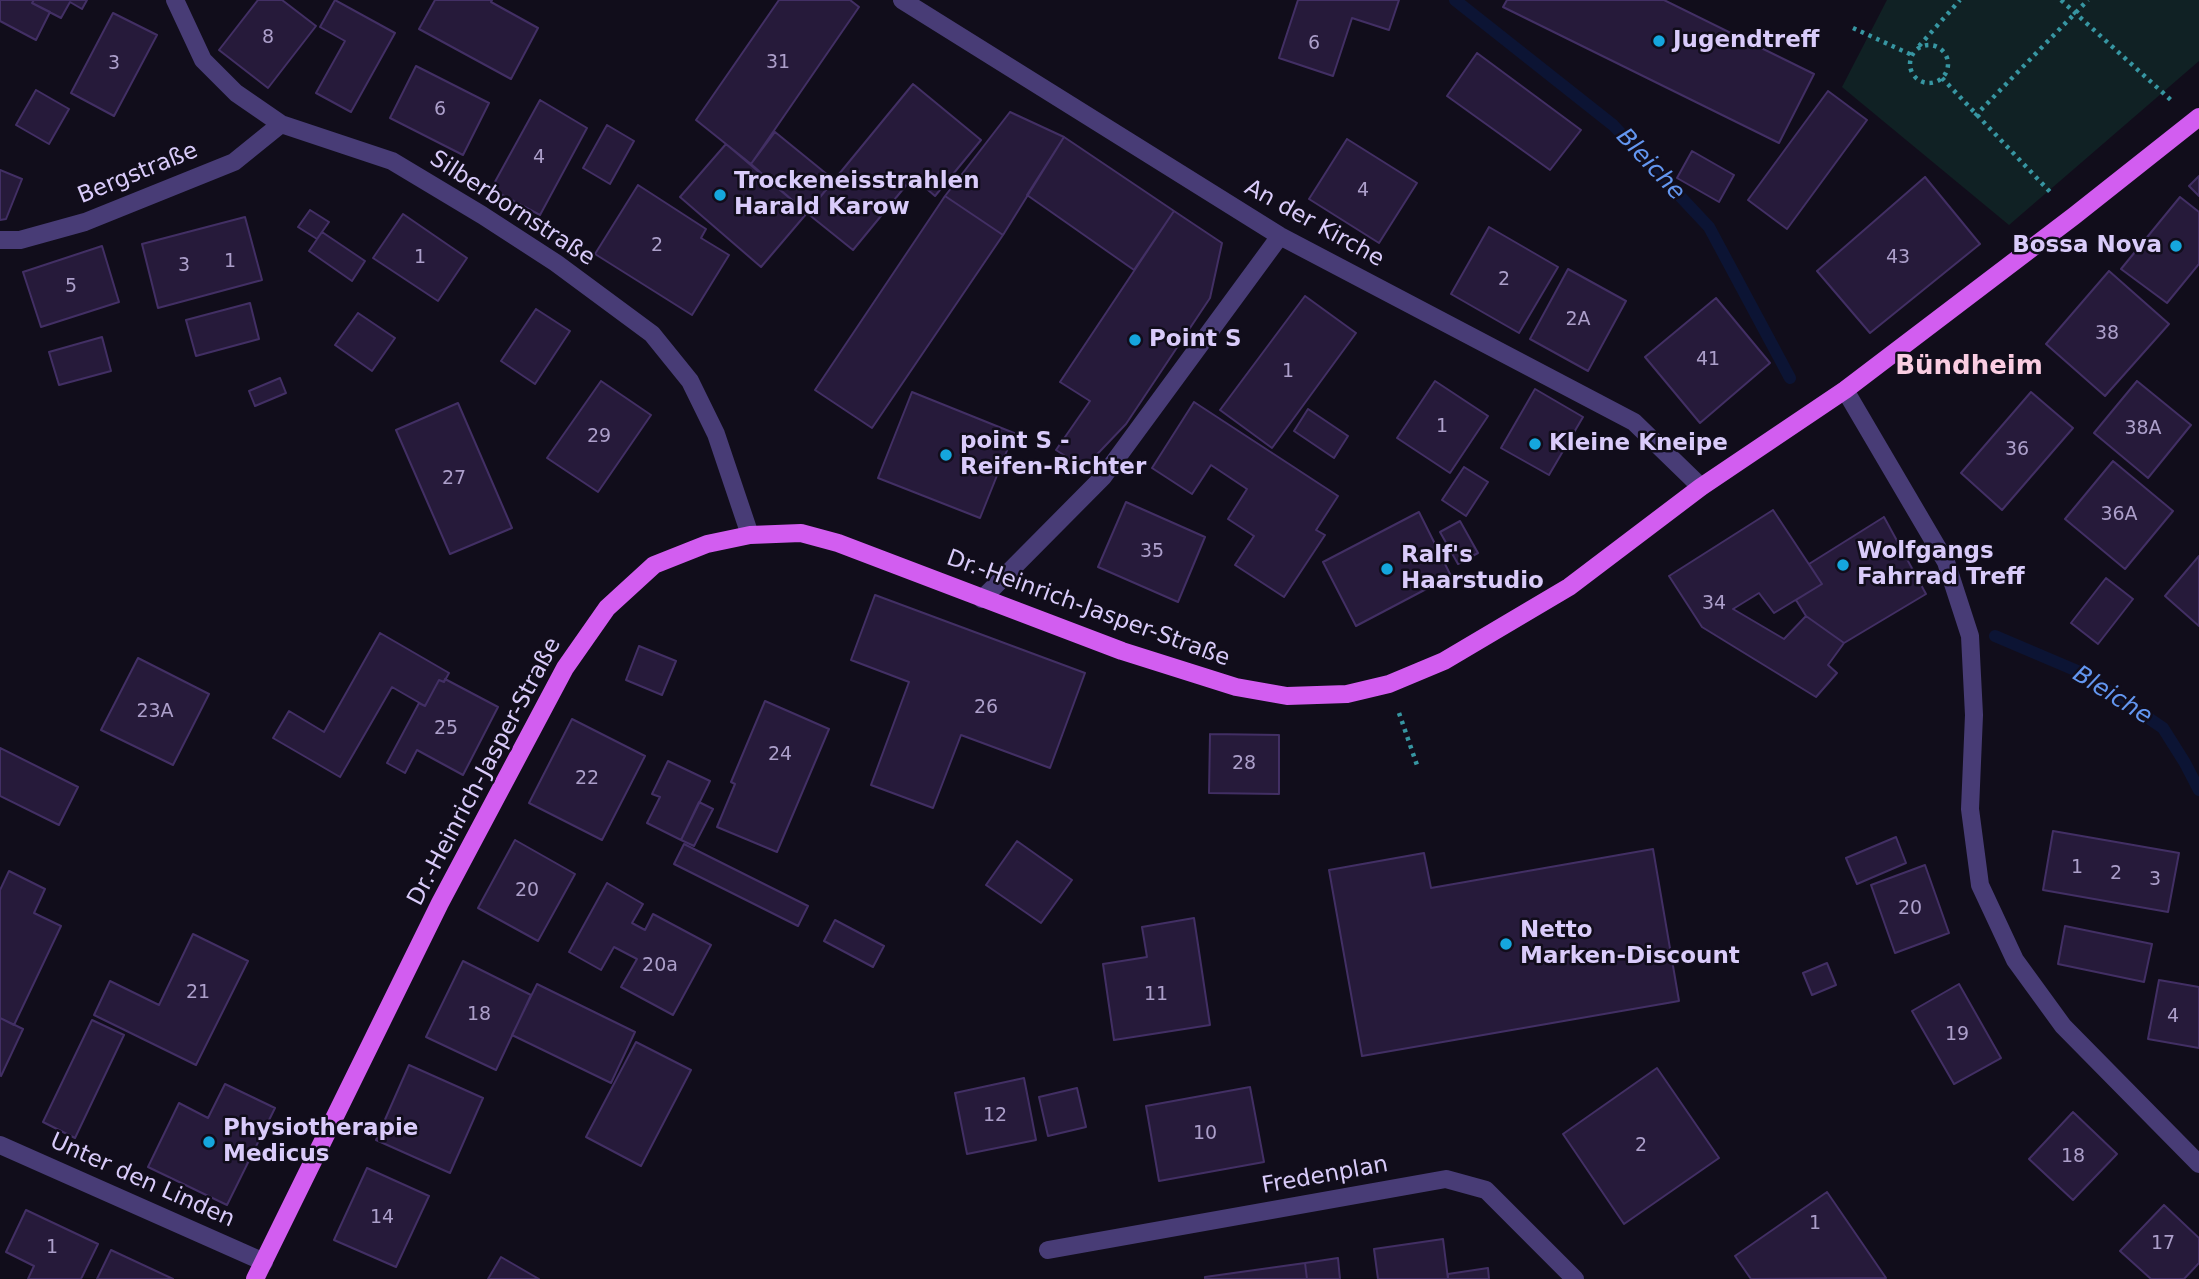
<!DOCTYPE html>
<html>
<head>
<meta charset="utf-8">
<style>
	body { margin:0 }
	canvas { display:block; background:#110d1b }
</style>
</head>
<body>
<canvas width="2199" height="1279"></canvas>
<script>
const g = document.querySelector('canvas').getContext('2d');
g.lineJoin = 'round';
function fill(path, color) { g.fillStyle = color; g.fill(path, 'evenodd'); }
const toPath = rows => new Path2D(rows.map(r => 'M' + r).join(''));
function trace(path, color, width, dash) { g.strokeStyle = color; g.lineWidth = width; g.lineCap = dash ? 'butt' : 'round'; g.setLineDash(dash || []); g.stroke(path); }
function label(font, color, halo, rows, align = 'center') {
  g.font = font + ' "DejaVu Sans",sans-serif'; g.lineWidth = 5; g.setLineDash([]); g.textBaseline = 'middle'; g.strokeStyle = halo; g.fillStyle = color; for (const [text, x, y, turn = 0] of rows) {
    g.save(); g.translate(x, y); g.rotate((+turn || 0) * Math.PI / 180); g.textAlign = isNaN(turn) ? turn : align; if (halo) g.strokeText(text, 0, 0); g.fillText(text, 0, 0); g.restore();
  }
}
const green = toPath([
	[1887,0,2199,0,2199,61,2009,225,1842,87]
]);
const stream = toPath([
	[1455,0,1613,125,1709,227,1790,378],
	[1995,636,2082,673,2163,728,2185,763,2199,790]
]);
const building = toPath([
	[0,0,34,0,32,3,50,12,36,40,0,21,0,0],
	[34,0,87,0,82,9,70,2,61,18,32,3,34,0],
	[258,0,282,0,316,26,268,88,219,50,258,0],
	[335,0,395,33,351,112,316,93,345,41,320,27,335,0],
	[435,0,492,0,491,2,538,28,511,79,419,29,435,0],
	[779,0,850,0,859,7,751,164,696,120,779,0],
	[1298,0,1399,0,1389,30,1352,18,1333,76,1279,58,1298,0],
	[1507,0,1664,0,1814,74,1779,143,1503,7,1507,0],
	[113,13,157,35,114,116,71,93,113,13],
	[1477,53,1581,130,1550,170,1447,96,1477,53],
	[416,66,489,103,463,155,390,118,416,66],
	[913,84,981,140,935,196,913,177,853,250,807,213,913,84],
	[36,90,69,109,49,144,16,125,36,90],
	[1828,91,1867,120,1787,229,1748,200,1828,91],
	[540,100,587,128,540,215,491,189,540,100],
	[1010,112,1064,137,1003,235,945,196,1010,112],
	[607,125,634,141,610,184,583,168,607,125],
	[775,132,834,180,807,213,751,164,775,132],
	[1064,137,1174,211,1134,270,1027,195,1064,137],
	[1347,139,1417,183,1379,243,1309,199,1347,139],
	[726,144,807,213,761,267,680,197,726,144],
	[1692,151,1734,175,1719,202,1677,178,1692,151],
	[0,170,22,179,6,219,0,220,0,170],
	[2199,176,2199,196,2189,186,2199,176],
	[1925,177,1980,244,1870,333,1817,271,1925,177],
	[638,185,706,229,701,238,729,255,692,315,595,254,638,185],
	[945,196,1003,235,872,428,815,390,945,196],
	[2180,197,2199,212,2199,264,2167,303,2121,269,2180,197],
	[310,210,329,222,317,239,298,227,310,210],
	[1174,211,1222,243,1210,298,1126,424,1084,468,1056,450,1090,401,1060,382,1174,211],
	[403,214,467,258,438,301,373,258,403,214],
	[245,217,262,280,158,308,142,244,245,217],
	[1489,227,1558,267,1519,333,1451,294,1489,227],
	[322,232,365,261,352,281,309,251,322,232],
	[102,246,119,302,41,327,23,272,102,246],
	[1568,269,1626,301,1588,371,1530,339,1568,269],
	[2109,271,2169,324,2105,396,2046,344,2109,271],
	[1305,296,1356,333,1272,448,1220,410,1305,296],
	[1716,298,1770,363,1700,423,1645,357,1716,298],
	[250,303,259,339,196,356,186,320,250,303],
	[536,309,570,331,535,384,501,361,536,309],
	[358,313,395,338,372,371,335,345,358,313],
	[102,337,111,371,59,385,49,352,102,337],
	[280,378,286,393,255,406,249,391,280,378],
	[601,381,651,415,598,492,547,458,601,381],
	[1435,381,1488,416,1450,473,1397,438,1435,381],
	[2137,381,2191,425,2148,478,2094,433,2137,381],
	[1535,389,1583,417,1549,475,1501,448,1535,389],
	[912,392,1014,433,980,518,878,478,912,392],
	[2031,392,2073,428,2002,510,1961,473,2031,392],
	[1194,402,1338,496,1316,530,1325,535,1284,597,1235,565,1254,536,1228,519,1247,489,1211,465,1192,494,1152,468,1194,402],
	[458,403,512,528,450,554,396,430,458,403],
	[1308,409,1348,436,1334,458,1294,431,1308,409],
	[2113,461,2173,511,2125,569,2065,519,2113,461],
	[1464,467,1488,482,1466,516,1442,500,1464,467],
	[1126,502,1205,537,1178,602,1098,567,1126,502],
	[1773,510,1822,584,1774,613,1759,593,1733,609,1784,639,1806,616,1844,643,1828,665,1837,673,1816,697,1702,627,1669,576,1773,510],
	[1419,512,1451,576,1356,626,1323,562,1419,512],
	[1884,517,1926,594,1844,643,1806,616,1796,600,1822,584,1809,564,1884,517],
	[1460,521,1478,553,1458,564,1440,532,1460,521],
	[2199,556,2199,626,2165,596,2199,556],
	[2106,578,2133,599,2098,644,2071,623,2106,578],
	[875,595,1085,673,1050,768,961,735,933,808,871,785,909,682,851,660,875,595],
	[380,633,449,673,444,682,439,680,425,706,392,687,340,777,273,738,289,711,324,732,380,633],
	[639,646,676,661,662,695,626,680,639,646],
	[138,658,209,694,173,765,101,730,138,658],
	[445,679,498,707,463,775,417,750,405,773,387,763,419,703,425,706,439,680,444,682,445,679],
	[765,701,829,729,777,852,717,827,735,784,731,782,765,701],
	[572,719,645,756,602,840,529,803,572,719],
	[1210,734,1279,735,1279,794,1209,793,1210,734],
	[0,748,78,787,59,825,0,796,0,748],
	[668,761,710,781,681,840,647,823,660,797,652,794,668,761],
	[699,802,713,809,694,846,681,840,699,802],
	[2053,831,2179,853,2168,912,2043,890,2053,831],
	[1896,837,1906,863,1857,884,1846,858,1896,837],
	[515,840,575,874,538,941,478,908,515,840],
	[1017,841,1072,880,1041,923,986,885,1017,841],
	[684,844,808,906,798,926,674,864,684,844],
	[1653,849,1679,1001,1362,1056,1329,870,1424,853,1431,888,1653,849],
	[1925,865,1949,933,1895,953,1871,885,1925,865],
	[9,871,45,889,34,913,61,926,14,1025,0,1018,0,890,9,871],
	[607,883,643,904,632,923,645,930,653,914,711,945,673,1015,621,987,637,959,614,947,601,970,569,952,607,883],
	[1194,918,1210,1025,1114,1040,1103,964,1147,957,1142,927,1194,918],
	[835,920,884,946,873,967,824,941,835,920],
	[2065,926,2152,944,2144,982,2058,964,2065,926],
	[193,934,248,961,196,1065,94,1015,110,981,159,1005,193,934],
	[463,961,531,995,496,1070,426,1037,463,961],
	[1827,963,1836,985,1812,995,1803,973,1827,963],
	[2159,980,2199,987,2199,1048,2148,1039,2159,980],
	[537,984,635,1032,611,1083,512,1035,537,984],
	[1959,984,2001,1058,1954,1084,1912,1011,1959,984],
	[0,1018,23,1029,1,1076,0,1075,0,1018],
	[92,1020,124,1035,75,1138,43,1122,92,1020],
	[636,1042,691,1070,641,1166,586,1137,636,1042],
	[409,1065,483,1098,450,1173,376,1140,409,1065],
	[1657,1068,1719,1158,1624,1224,1563,1134,1657,1068],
	[1024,1078,1036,1140,967,1154,955,1093,1024,1078],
	[225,1084,275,1108,227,1205,148,1167,179,1103,208,1118,225,1084],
	[1250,1087,1264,1162,1159,1181,1146,1106,1250,1087],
	[1077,1088,1086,1127,1048,1136,1039,1097,1077,1088],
	[2073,1112,2117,1154,2073,1200,2029,1159,2073,1112],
	[367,1168,429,1196,396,1267,334,1240,367,1168],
	[1827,1192,1886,1278,1751,1279,1735,1256,1827,1192],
	[2164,1205,2199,1238,2199,1263,2184,1279,2151,1279,2120,1251,2164,1205],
	[26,1210,98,1244,81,1279,28,1279,34,1266,6,1252,26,1210],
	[1443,1239,1448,1279,1378,1279,1374,1249,1443,1239],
	[111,1250,173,1279,97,1279,111,1250],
	[501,1257,539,1279,488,1279,501,1257],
	[1338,1258,1340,1279,1307,1279,1305,1263,1338,1258],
	[1305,1263,1307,1279,1205,1279,1205,1277,1305,1263],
	[1488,1268,1489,1279,1448,1279,1448,1274,1488,1268]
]);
const path = toPath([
	[2061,0,2172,101],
	[1853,28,1912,55],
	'1910 64a19 19 0 1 1 38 0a19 19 0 1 1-38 0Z',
	[1919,46,1960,0],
	[1942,78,2052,194],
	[1975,116,2088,0],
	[1399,713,1418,768]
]);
const minor = toPath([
	[175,0,203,60,236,93,281,124,392,161,482,215,556,263,652,334,690,381,716,434,750,535],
	[902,0,1280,236,1634,422,1701,487],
	[0,240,20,240,85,222,234,162,281,124],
	[1845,390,1946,562,1970,636,1974,715,1970,809,1980,885,2015,960,2063,1026,2199,1164],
	[982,599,1103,477,1280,236],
	[0,1145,264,1262],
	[1048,1250,1446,1179,1486,1190,1575,1279]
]);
const major = toPath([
	[255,1279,440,903,565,668,607,608,654,565,707,544,750,535,801,533,838,543,1122,651,1236,687,1287,696,1347,694,1389,684,1444,661,1569,587,1701,487,1845,390,2074,216,2199,117]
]);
const markers = [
	[1659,41,7,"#15a6dd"],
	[720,195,7,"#15a6dd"],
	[2176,246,7,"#15a6dd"],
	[1135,340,7,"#15a6dd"],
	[1535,444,7,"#15a6dd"],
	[946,455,7,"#15a6dd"],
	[1843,565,7,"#15a6dd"],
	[1387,569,7,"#15a6dd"],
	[1506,944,7,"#15a6dd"],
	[209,1142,7,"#15a6dd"]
];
const numberNames = [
	["8",268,38],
	["6",1314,44],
	["31",778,63],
	["3",114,64],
	["6",440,110],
	["4",539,158],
	["4",1363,191],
	["2",657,246],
	["1",420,258],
	["43",1898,258],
	["1",230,262],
	["3",184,266],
	["2",1504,280],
	["5",71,287],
	["2A",1578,320],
	["38",2107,334],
	["41",1708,360],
	["1",1288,372],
	["1",1442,427],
	["38A",2143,429],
	["29",599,437],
	["36",2017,450],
	["27",454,479],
	["36A",2119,515],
	["35",1152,552],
	["34",1714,604],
	["26",986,708],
	["23A",155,712],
	["25",446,729],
	["24",780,755],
	["28",1244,764],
	["22",587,779],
	["1",2077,868],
	["2",2116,874],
	["3",2155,880],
	["20",527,891],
	["20",1910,909],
	["20a",660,966],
	["21",198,993],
	["11",1156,995],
	["18",479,1015],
	["4",2173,1017],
	["19",1957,1035],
	["12",995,1116],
	["10",1205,1134],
	["2",1641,1146],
	["18",2073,1157],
	["14",382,1218],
	["1",1815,1224],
	["17",2163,1244],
	["1",52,1248]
];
const poiNames = [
	["Jugendtreff",1673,41],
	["Trockeneisstrahlen",734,182],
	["Harald Karow",734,208],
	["Bossa Nova",2162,246,"right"],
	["Point S",1149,340],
	["point S -",960,442],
	["Reifen-Richter",960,468],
	["Kleine Kneipe",1549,444],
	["Wolfgangs",1857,552],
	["Fahrrad Treff",1857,578],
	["Ralf's",1401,556],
	["Haarstudio",1401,582],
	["Netto",1520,931],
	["Marken-Discount",1520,957],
	["Physiotherapie",223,1129],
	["Medicus",223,1155]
];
const streetNames = [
	["Bergstraße",138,174,-22],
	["Silberbornstraße",512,209,33],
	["An der Kirche",1314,224,29],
	["Dr.-Heinrich-Jasper-Straße",1088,609,20],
	["Dr.-Heinrich-Jasper-Straße",485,772,-62],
	["Fredenplan",1325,1176,-10],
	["Unter den Linden",142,1181,24]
];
const waterNames = [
	["Bleiche",1650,165,47],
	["Bleiche",2112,696,32]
];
const quarterNames = [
	["Bündheim",1969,367]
];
fill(green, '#102124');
trace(stream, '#0c1434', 12);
fill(building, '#261a3a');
trace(building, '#422f64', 2);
trace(path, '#3796a2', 4.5, [3.5, 5]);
trace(minor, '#483c76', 18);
trace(major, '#d25df0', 18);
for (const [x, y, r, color] of markers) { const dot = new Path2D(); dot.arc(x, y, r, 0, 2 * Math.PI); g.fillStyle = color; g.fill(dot); trace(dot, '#110d1b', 2.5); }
label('19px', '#ac9fca', null, numberNames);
label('bold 23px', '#d9cbfa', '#110d1b', poiNames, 'left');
label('23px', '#d9cbfa', '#110d1b', streetNames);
label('italic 24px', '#6396f0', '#110d1b', waterNames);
label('bold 26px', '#facde2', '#110d1b', quarterNames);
</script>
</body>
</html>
